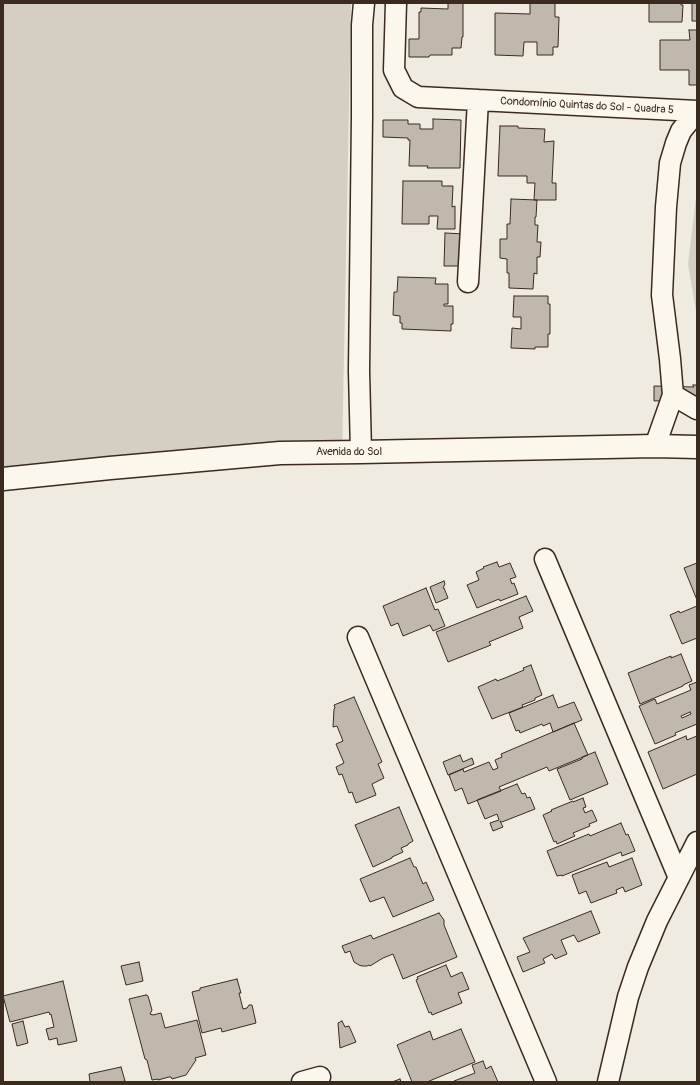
<!DOCTYPE html>
<html>
<head>
<meta charset="utf-8">
<style>
	body { margin:0 }
	#map { position:relative; width:700px; height:1085px; overflow:hidden; background:#f0ebe0; font-family:Pangolin,sans-serif }
	canvas { display:block }
	.frame { position:absolute; inset:0; border:4px solid #3b2a1e; pointer-events:none }
</style>
</head>
<body>
<div id="map">
<canvas width="700" height="1085"></canvas>
<div class="frame"></div>
</div>
<script>
const g = document.querySelector('canvas').getContext('2d');
g.lineJoin = 'round';
function fill(path, color) { g.fillStyle = color; g.fill(path, 'evenodd'); }
const toPath = rows => new Path2D(rows.map(r => 'M' + r).join(''));
function trace(path, color, width, dash) { g.strokeStyle = color; g.lineWidth = width; g.lineCap = dash ? 'butt' : 'round'; g.setLineDash(dash || []); g.stroke(path); }
function label(font, color, halo, rows, align = 'center') {
  g.font = font + ' Pangolin,sans-serif'; g.lineWidth = 3; g.setLineDash([]); g.textBaseline = 'middle'; g.strokeStyle = halo; g.fillStyle = color; for (const [text, x, y, turn = 0] of rows) {
    g.save(); g.translate(x, y); g.rotate((+turn || 0) * Math.PI / 180); g.textAlign = isNaN(turn) ? turn : align; if (halo) g.strokeText(text, 0, 0); g.fillText(text, 0, 0); g.restore();
  }
}
const green = toPath([
	[3,3,351,3,342,458,3,474],
	[697,189,697,317,688,264]
]);
const building = toPath([
	[448,3,463,3,463,37,462,37,461,48,452,48,452,55,430,55,429,57,409,57,409,39,419,39,419,12,421,12,421,8,448,9,448,3],
	[530,3,555,3,555,17,559,17,558,47,553,47,553,55,537,55,537,42,524,42,523,56,495,55,495,13,530,14,530,3],
	[649,3,681,3,681,5,683,5,682,22,649,22,649,3],
	[692,3,697,3,697,21,692,21,692,3],
	[689,30,697,30,697,85,689,85,689,70,660,70,660,40,690,40,689,30],
	[433,119,461,120,460,168,427,168,428,166,409,166,410,140,408,140,408,138,383,137,383,120,408,120,408,124,420,124,420,129,433,129,433,119],
	[500,126,518,126,518,128,545,129,544,142,554,141,552,183,556,183,556,200,534,200,535,183,527,183,527,176,498,176,500,126],
	[403,181,442,181,442,186,453,186,452,207,455,206,455,229,437,229,438,216,429,216,429,224,402,224,403,181],
	[511,199,537,200,536,217,535,217,535,225,538,225,537,242,541,242,540,257,537,257,537,274,534,273,533,289,509,288,509,273,507,273,507,259,500,258,500,239,507,239,507,224,510,224,511,199],
	[445,233,465,234,464,266,444,266,445,233],
	[398,277,436,278,435,284,448,284,448,304,444,304,444,306,453,306,453,324,451,324,451,331,402,329,402,323,400,323,400,316,393,315,394,292,397,292,398,277],
	[514,296,548,296,548,304,550,304,550,334,548,334,548,347,535,347,535,349,511,348,512,328,521,329,521,317,513,317,514,296],
	[693,385,697,385,697,399,654,401,654,386,694,387,693,385],
	[497,562,499,567,510,563,516,577,510,579,512,584,514,583,518,594,500,601,499,599,477,608,467,585,479,580,476,572,484,568,483,567,497,562],
	[697,563,697,600,684,568,697,563],
	[444,581,445,584,443,588,444,588,448,598,436,603,430,587,444,581],
	[426,588,435,610,438,609,445,626,433,631,430,625,403,636,398,623,391,626,383,606,426,588],
	[526,596,533,611,519,617,523,628,489,642,491,645,448,662,436,632,526,596],
	[697,606,697,638,682,644,670,615,679,611,680,613,697,606],
	[681,654,692,681,683,685,683,686,640,704,628,673,671,656,671,658,681,654],
	[531,665,542,695,535,698,535,700,522,705,523,707,492,719,478,687,496,679,497,681,505,678,524,670,523,668,531,665],
	[697,682,697,724,675,733,676,735,655,744,639,706,655,699,657,704,691,690,689,685,697,682],
	[690,712,691,714,682,718,681,716,690,712],
	[553,695,558,708,574,702,582,720,553,732,550,723,543,726,542,724,520,733,519,730,516,731,509,713,553,695],
	[354,697,382,762,378,764,384,778,372,784,376,795,356,803,352,792,349,793,342,774,339,775,336,767,344,763,336,744,343,741,337,726,333,727,334,709,335,708,334,705,354,697],
	[574,723,588,755,549,771,547,767,499,787,501,791,468,804,462,788,455,791,449,775,463,769,464,772,489,762,493,770,498,768,495,760,502,757,501,754,574,723],
	[686,736,687,740,697,736,697,774,663,789,648,752,686,736],
	[595,752,608,784,570,800,557,769,582,759,582,757,595,752],
	[460,755,463,762,472,758,474,764,448,775,443,762,460,755],
	[517,784,522,794,525,793,527,798,530,797,535,809,502,822,500,821,503,827,493,831,490,823,499,820,497,814,485,819,477,800,517,784],
	[583,798,586,807,583,808,585,813,592,810,597,821,589,824,590,826,573,833,575,836,557,844,556,841,554,842,543,815,552,811,551,810,573,801,573,802,583,798],
	[399,807,413,841,408,844,408,845,401,848,403,852,392,857,392,858,373,867,355,825,399,807],
	[621,823,626,835,628,834,635,851,622,856,621,852,562,876,562,875,557,876,547,851,589,834,590,836,621,823],
	[410,858,414,867,416,867,423,884,426,882,434,900,393,917,384,897,370,902,360,879,410,858],
	[632,858,642,885,625,892,623,887,616,890,617,893,591,903,586,891,579,894,572,875,607,862,609,867,632,858],
	[591,911,600,933,578,942,574,935,561,940,567,954,555,959,552,954,543,959,545,963,523,972,517,957,530,952,523,938,591,911],
	[439,913,444,920,444,925,457,957,403,979,393,954,383,958,370,966,369,965,367,966,362,966,359,965,354,962,350,951,345,953,342,946,371,935,373,939,439,913],
	[139,962,143,981,126,985,121,966,139,962],
	[446,965,451,977,462,972,469,989,458,993,462,1003,432,1015,431,1012,429,1013,416,980,418,979,417,977,446,965],
	[237,979,241,993,239,993,243,1009,247,1008,249,1005,252,1005,256,1023,222,1032,221,1028,202,1033,192,992,200,990,200,988,237,979],
	[63,981,77,1041,58,1045,57,1038,49,1040,46,1029,54,1027,51,1014,50,1015,49,1012,10,1022,3,996,63,981],
	[146,995,148,996,152,1010,150,1014,153,1015,161,1013,165,1028,197,1020,206,1055,195,1058,196,1060,186,1075,172,1079,171,1077,169,1077,158,1080,158,1079,152,1080,147,1060,145,1059,129,999,146,995],
	[23,1021,28,1043,17,1046,12,1024,23,1021],
	[342,1021,345,1027,349,1026,356,1042,340,1048,338,1023,342,1021],
	[461,1029,475,1062,427,1082,412,1082,397,1045,430,1031,433,1040,461,1029],
	[483,1061,486,1069,491,1066,498,1082,455,1082,454,1081,475,1073,472,1065,483,1061],
	[121,1067,125,1081,121,1082,90,1082,89,1074,121,1067],
	[400,1079,401,1082,392,1082,400,1079]
]);
const street = toPath([
	[396,3,394,70,403,88,418,97,697,111],
	[468,282,478,100],
	[673,395,697,409],
	[655,446,673,395,670,359,662,295,666,207,670,163,676,143,681,131,689,121,697,115],
	[361,452,359,371,362,116,362,25,364,3],
	[545,559,679,878],
	[358,637,546,1082],
	[302,1082,320,1077],
	[608,1082,628,997,638,967,657,921,697,842]
]);
const secondary = toPath([
	[3,479,110,468,280,453,361,452,655,446,697,447]
]);
const streetNames = [
	["Condomínio Quintas do Sol - Quadra 5",587,106,3],
	["Avenida do Sol",349,452]
];
fill(green, '#d5cec3');
fill(building, '#c0b8ad');
trace(building, '#3b2a1e', 1);
trace(street, '#3b2a1e', 23);
trace(secondary, '#3b2a1e', 25);
trace(street, '#fbf7ec', 20);
trace(secondary, '#fbf7ec', 22);
label('11px', '#3b2a1e', '#fbf7ec', streetNames);
</script>
</body>
</html>
